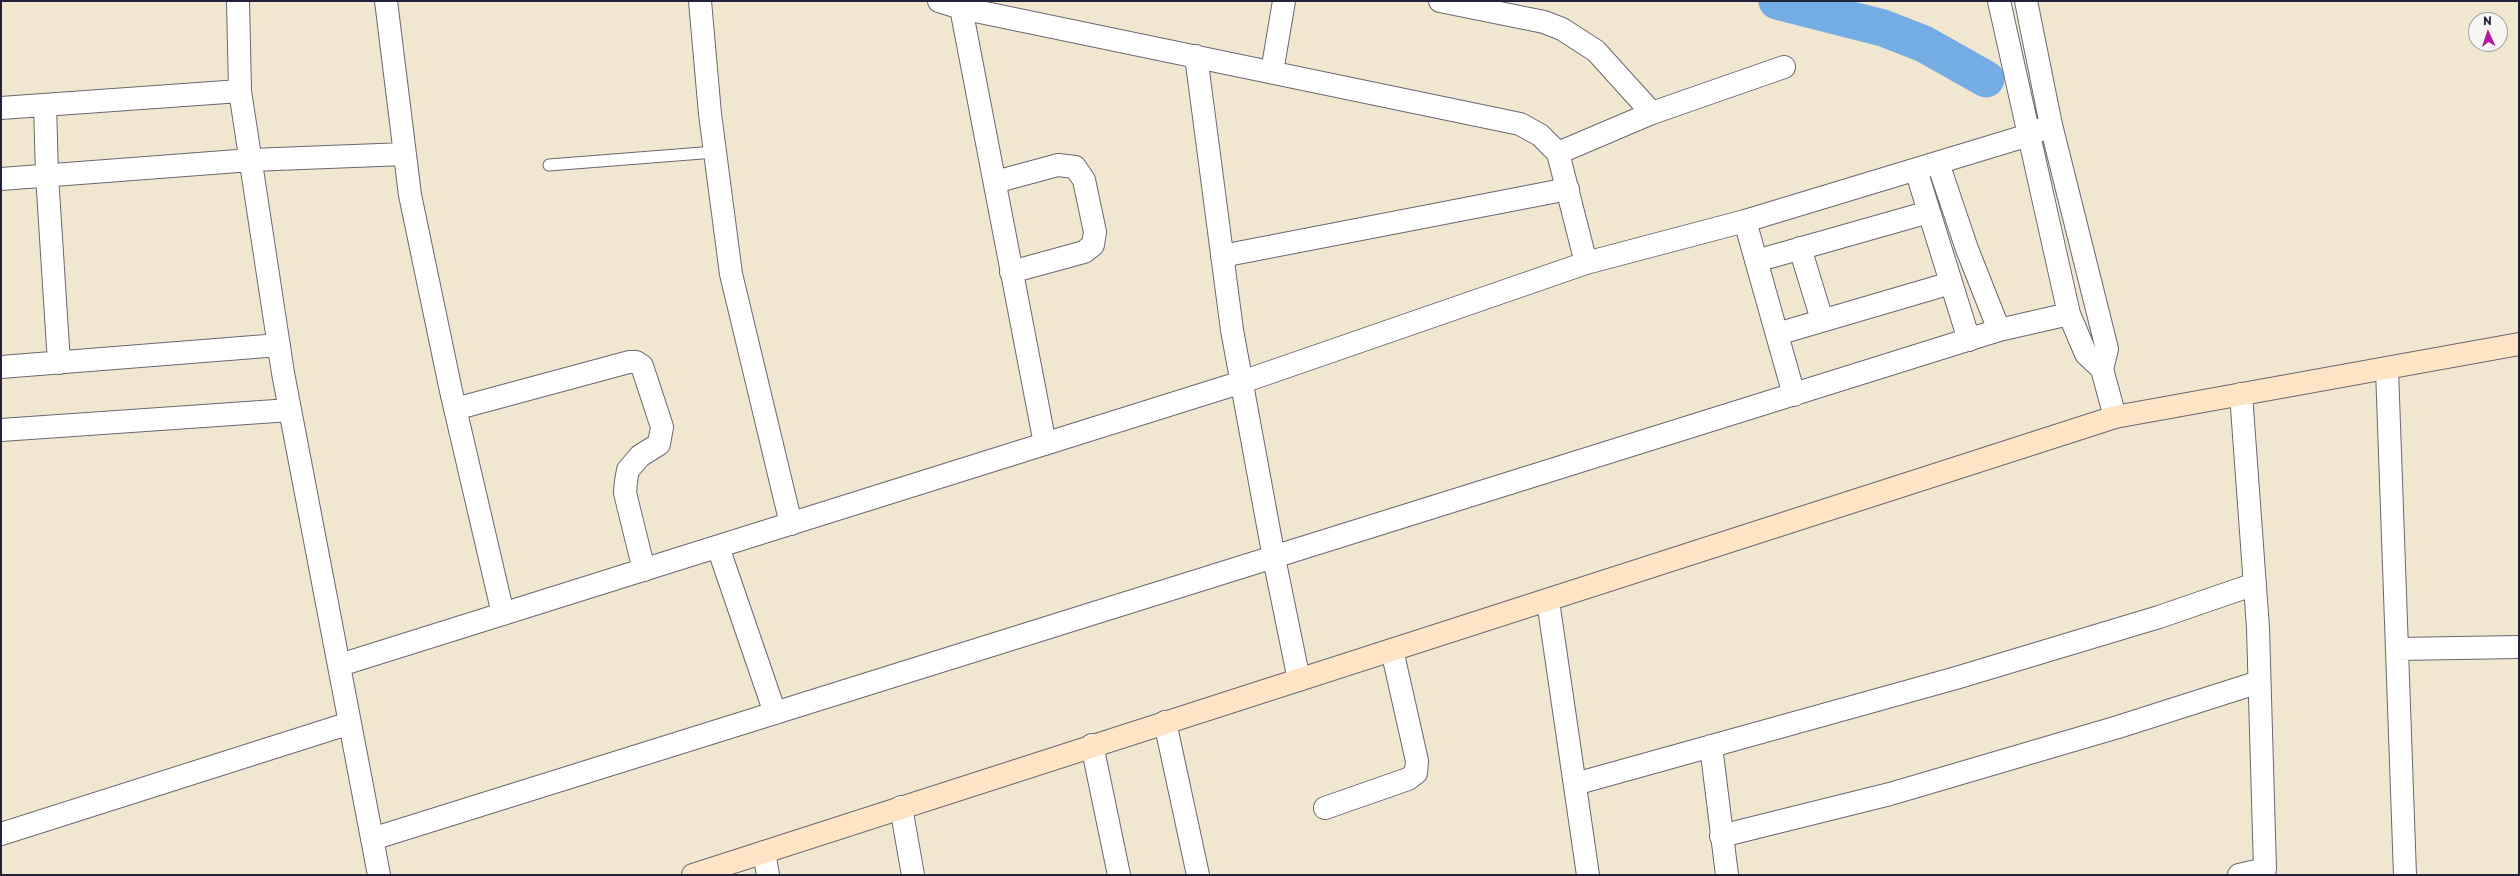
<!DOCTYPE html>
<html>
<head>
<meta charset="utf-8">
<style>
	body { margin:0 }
	#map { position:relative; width:2520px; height:876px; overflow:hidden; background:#f1e7d1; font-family:"Playpen Sans",sans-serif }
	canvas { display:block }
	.frame { position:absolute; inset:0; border:2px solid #22223b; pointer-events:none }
	.north { position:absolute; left:2468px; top:12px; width:40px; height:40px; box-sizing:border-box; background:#f6f6f2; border:1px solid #a1a1a9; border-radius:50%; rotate:357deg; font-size:11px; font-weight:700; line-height:16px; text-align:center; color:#22223b }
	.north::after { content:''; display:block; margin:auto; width:14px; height:18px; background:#b5179e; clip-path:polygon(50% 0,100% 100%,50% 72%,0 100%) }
</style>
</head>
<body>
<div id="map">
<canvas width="2520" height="876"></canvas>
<div class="frame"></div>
<div class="north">N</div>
</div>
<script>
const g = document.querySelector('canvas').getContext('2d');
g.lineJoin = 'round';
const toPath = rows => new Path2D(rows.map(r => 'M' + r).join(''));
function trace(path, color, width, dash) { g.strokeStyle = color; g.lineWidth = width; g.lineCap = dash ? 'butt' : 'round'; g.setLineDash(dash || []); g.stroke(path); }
const river = toPath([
	[1777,1,1883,28,1924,44,1986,79]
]);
const service = toPath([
	[549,165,715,152]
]);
const minor = toPath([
	[238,1,240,91,283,373,379,875],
	[386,1,410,195,451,391,503,614],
	[700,1,710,114,731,274,791,524],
	[939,1,961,8,1520,124,1540,135,1558,153,1586,263],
	[1440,1,1544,22,1562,29,1596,51,1652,113],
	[1999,1,2069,314,2086,354,2102,369],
	[2026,1,2051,125,2107,349,2102,369,2115,417],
	[961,8,1045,444],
	[1196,56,1232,330,1274,558,1299,680],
	[1272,72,1284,1],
	[45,105,47,175,59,363],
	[1,108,240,91],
	[1558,153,1652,113,1784,67],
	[1938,163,1967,249,1999,330],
	[1916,170,1969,340],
	[1,179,251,160,405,154],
	[995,182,1058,165,1075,167,1084,180,1095,232,1093,245,1084,252,1011,272],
	[1745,221,1794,395],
	[1800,248,1822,320],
	[1222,256,1568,189],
	[1756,261,1929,212],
	[1777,334,1951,283],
	[1,367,279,345],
	[2387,369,2405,875],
	[455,409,629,362,636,362,642,366,662,427,659,444,640,456,628,470,626,481,625,493,644,570],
	[1,430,290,410],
	[718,547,775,713],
	[1548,601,1588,875],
	[2397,649,2519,647],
	[340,665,1242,382,1586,263,1745,221,2029,135,2051,125],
	[1165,722,1198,875],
	[1092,745,1119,875],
	[1711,746,1727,875],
	[1575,784,1956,678,2159,617,2255,584],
	[901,807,913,875],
	[1325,808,1408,779,1416,773,1417,761,1392,650],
	[1,834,350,723],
	[1721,836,1890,794,2118,727,2259,682],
	[372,839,1999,330,2069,314],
	[764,852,768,875],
	[2239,875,2265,869,2258,628,2241,394]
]);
const secondary = toPath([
	[693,875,2115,417,2519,344]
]);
trace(river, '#74ace4', 37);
trace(service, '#6a6770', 13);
trace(minor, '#6a6770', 24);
trace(secondary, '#6a6770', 24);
trace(service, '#fff', 11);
trace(minor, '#fff', 22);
trace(secondary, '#ffe4c6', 22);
</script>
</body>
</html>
